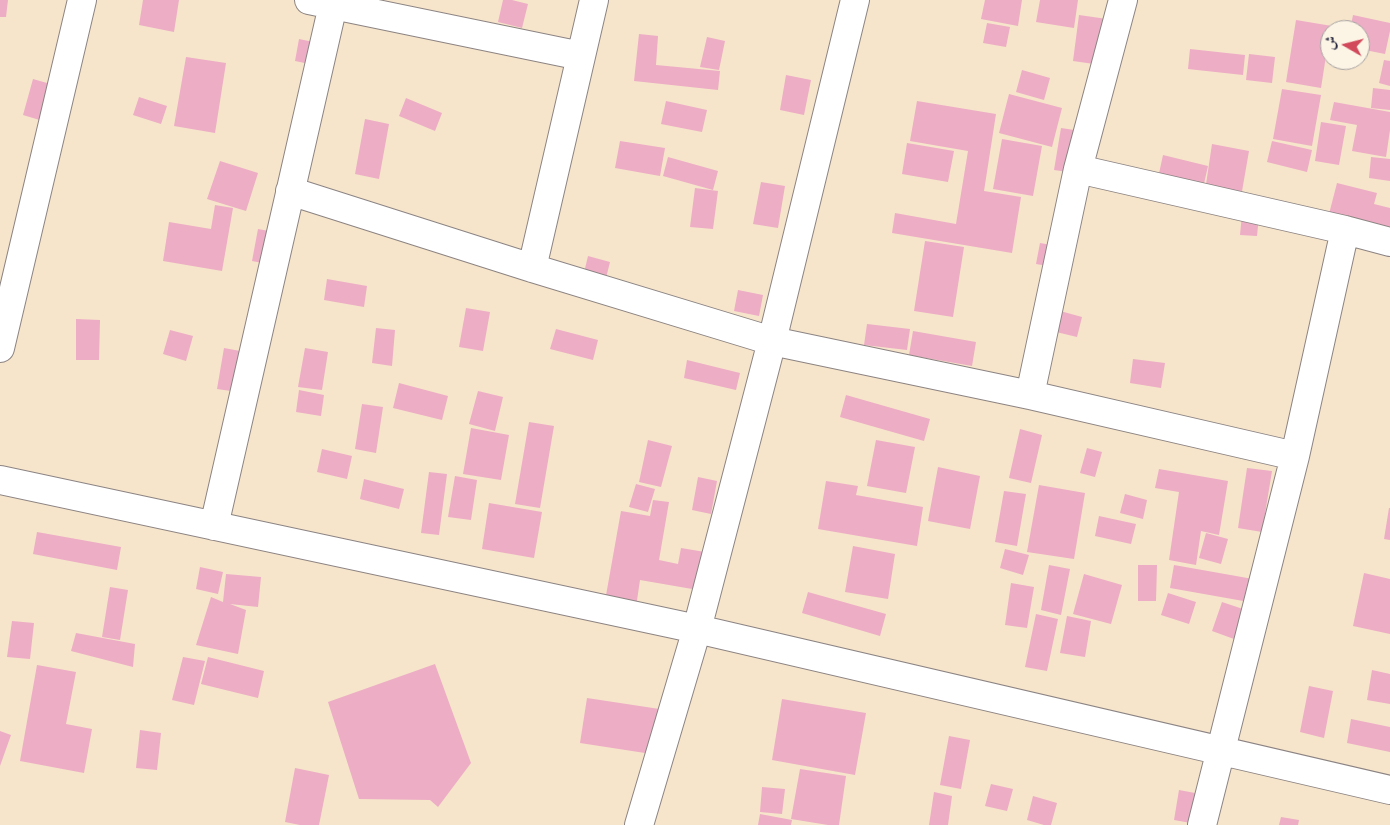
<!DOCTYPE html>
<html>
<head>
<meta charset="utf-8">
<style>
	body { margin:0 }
	#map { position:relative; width:1390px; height:825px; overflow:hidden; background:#f6e5cb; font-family:"IM FELL Double Pica",Amiri,serif }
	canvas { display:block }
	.north { position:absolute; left:1320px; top:20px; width:50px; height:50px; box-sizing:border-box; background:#fcf5e5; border:1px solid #a5a1a1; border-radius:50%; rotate:278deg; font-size:14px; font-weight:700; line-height:20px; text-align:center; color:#22223b }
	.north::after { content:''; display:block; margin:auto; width:18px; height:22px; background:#d1495b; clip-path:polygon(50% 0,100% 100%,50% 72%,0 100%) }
</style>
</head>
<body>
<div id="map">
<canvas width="1390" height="825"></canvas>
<div class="north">ش</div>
</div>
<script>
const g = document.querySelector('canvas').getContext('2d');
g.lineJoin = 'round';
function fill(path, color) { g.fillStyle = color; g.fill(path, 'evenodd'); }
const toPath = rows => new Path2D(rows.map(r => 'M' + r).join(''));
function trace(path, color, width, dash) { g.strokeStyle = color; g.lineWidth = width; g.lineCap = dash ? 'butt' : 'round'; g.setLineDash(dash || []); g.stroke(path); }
const building = toPath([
	[0,0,8,0,6,17,0,17],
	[143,0,179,0,174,32,139,25],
	[503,0,512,0,528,4,522,28,498,22],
	[985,0,1022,0,1018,26,981,19],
	[1040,0,1078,0,1074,28,1036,22],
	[1079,15,1107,19,1101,65,1073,61],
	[1353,15,1390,23,1390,31,1385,54,1360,49,1360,30,1350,30],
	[1296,20,1332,26,1330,30,1321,88,1286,82],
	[987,23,1010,27,1006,47,983,43],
	[639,34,658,36,656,65,720,71,718,90,634,81],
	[707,37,725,41,719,70,700,67],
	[299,39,323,44,319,66,295,61],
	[1190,49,1245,55,1243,75,1188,69],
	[1249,54,1275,57,1272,83,1246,80],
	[186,57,226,63,215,133,174,126],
	[1384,60,1390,61,1390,86,1379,83],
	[1022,70,1050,78,1044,100,1016,92],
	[786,75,811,80,804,115,780,110],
	[33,79,54,85,43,121,23,115],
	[1373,88,1390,90,1390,110,1371,108],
	[1282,89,1321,95,1312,146,1273,139],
	[1009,94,1062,108,1052,147,999,133],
	[139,97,167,106,161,124,133,115],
	[406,98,442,113,435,131,399,116],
	[666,101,707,110,702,132,661,124],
	[917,101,996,114,984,191,1021,197,1012,253,892,233,895,213,956,224,968,151,910,141],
	[1334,102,1390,112,1390,130,1386,157,1352,151,1357,125,1330,120],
	[365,119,389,124,379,179,355,174],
	[1321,122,1346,126,1339,165,1315,161],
	[1061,128,1081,131,1075,173,1054,170],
	[1002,139,1042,146,1033,196,993,189],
	[620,141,665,148,660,176,615,168],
	[1272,141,1312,150,1307,172,1267,162],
	[907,143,954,151,948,182,902,174],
	[1212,144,1249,151,1241,197,1205,191],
	[1163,155,1208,166,1203,188,1158,178],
	[668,157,718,171,713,190,663,176],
	[1371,157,1390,159,1390,181,1369,178],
	[220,161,258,173,246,211,207,199],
	[761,182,785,186,778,228,753,224],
	[1337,183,1377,193,1374,204,1390,208,1390,230,1329,214],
	[695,188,718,191,713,229,690,227],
	[1243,204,1260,206,1257,236,1240,235],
	[215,205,233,208,222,271,163,261,169,222,211,229],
	[258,229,280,233,273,265,252,261],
	[925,241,964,247,953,317,914,311],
	[1040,243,1063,247,1060,268,1036,264],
	[588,256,610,262,605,282,583,277],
	[327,279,367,286,364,307,324,300],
	[738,290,763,295,759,316,734,311],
	[466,308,490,312,483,351,459,347],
	[1053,309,1082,317,1077,337,1048,330],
	[76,319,100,320,99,360,76,360],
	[867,324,910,329,907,350,864,345],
	[376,328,395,330,392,366,372,363],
	[556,329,598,340,593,360,550,349],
	[170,330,193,336,186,361,163,354],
	[913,331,976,342,972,366,909,355],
	[224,348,251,353,245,393,217,389],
	[305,348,328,352,322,390,298,387],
	[1133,359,1165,363,1161,388,1130,383],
	[687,360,740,373,736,390,684,378],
	[399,383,448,396,442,420,393,408],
	[299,390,324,395,321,416,296,412],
	[478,391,503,397,495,431,469,424],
	[846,395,930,419,924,441,840,417],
	[362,404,383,407,376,453,355,449],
	[529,422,554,426,540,508,515,504],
	[471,428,509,435,501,480,463,474],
	[1020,429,1042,435,1031,483,1009,478],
	[648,440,672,446,661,487,639,482],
	[876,440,915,447,906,493,867,486],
	[1087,448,1102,452,1095,477,1080,473],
	[322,449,352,456,347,479,317,472],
	[938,467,980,476,970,529,928,521],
	[1247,468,1272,471,1262,532,1238,528],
	[1159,469,1228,481,1219,535,1201,531,1196,565,1169,560,1179,492,1155,488],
	[429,472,447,474,439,535,421,533],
	[455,476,477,480,471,520,448,517],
	[698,477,717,481,711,514,692,510],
	[364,479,404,489,399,509,360,499],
	[826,481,858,486,856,495,923,507,917,546,818,529],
	[636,484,655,489,648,512,629,507],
	[1039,485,1085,493,1074,559,1027,552],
	[1004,491,1026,494,1017,546,995,542],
	[1125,494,1147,500,1143,519,1120,513],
	[653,500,669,502,659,560,678,564,681,548,705,552,698,590,640,580,636,607,605,601,621,511,650,516],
	[489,503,542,512,534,558,482,549],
	[1389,508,1390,508,1390,540,1384,539],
	[1099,516,1136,524,1131,544,1095,536],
	[37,532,121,547,117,570,33,554],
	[1206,533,1228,539,1221,564,1199,558],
	[853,546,895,554,888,599,845,592],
	[1005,549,1029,555,1023,575,1000,568],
	[1049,565,1070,569,1061,615,1041,610],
	[1138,565,1157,565,1156,601,1138,601],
	[1174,565,1253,579,1249,602,1170,588],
	[200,567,223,572,218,594,196,589],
	[1364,573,1390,579,1390,634,1353,626],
	[226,574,261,577,258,607,230,604,246,610,238,654,196,645,211,597,223,602],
	[1084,574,1122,585,1111,624,1073,614],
	[1011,583,1034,587,1027,628,1005,625],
	[110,587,128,590,120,640,102,637],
	[808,592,886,614,880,636,802,613],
	[1168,593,1196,602,1189,624,1161,615],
	[1222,602,1243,609,1234,639,1212,631],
	[1036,614,1058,619,1047,671,1025,667],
	[1067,616,1091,621,1085,657,1060,653],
	[12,621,34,623,30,659,7,657],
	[76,633,135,644,133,667,71,651],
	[183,657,205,661,194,705,172,700],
	[208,657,264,671,258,698,201,684],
	[435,664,471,763,438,807,430,800,359,799,328,702],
	[37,665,76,672,66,724,92,729,84,773,20,761],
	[1372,670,1390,674,1390,704,1367,700],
	[1309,686,1333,691,1324,738,1300,732],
	[587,698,666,710,658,755,580,743],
	[782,699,866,713,855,775,772,760],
	[1351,719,1390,727,1390,752,1347,743],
	[140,730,161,733,157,770,136,768],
	[0,731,11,735,0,766],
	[949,736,970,740,961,789,940,785],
	[295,768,329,775,319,825,300,825,285,822],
	[800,769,846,776,839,825,828,825,791,819],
	[991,784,1013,789,1007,811,985,806],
	[762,787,785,789,782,814,760,812],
	[1179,790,1211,796,1202,825,1174,820],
	[934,792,952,796,948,825,929,825],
	[1033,796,1057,803,1051,825,1044,825,1027,820],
	[760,814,792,820,791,825,758,825],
	[1281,817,1299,820,1298,825,1279,825]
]);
const street = toPath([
	[309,0,581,56],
	[1078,169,1345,230,1390,242],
	[290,191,532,268,772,341,1030,395,1295,456],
	[532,268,594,0],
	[0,348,82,0],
	[1030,395,1078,169,1123,0],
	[0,480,697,629,1390,790],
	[214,526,333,5],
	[639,825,697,629,772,341,855,0],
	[1202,825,1295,456,1345,230]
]);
fill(building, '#edadc5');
trace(street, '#8c8483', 30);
trace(street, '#fff', 28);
</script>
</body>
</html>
